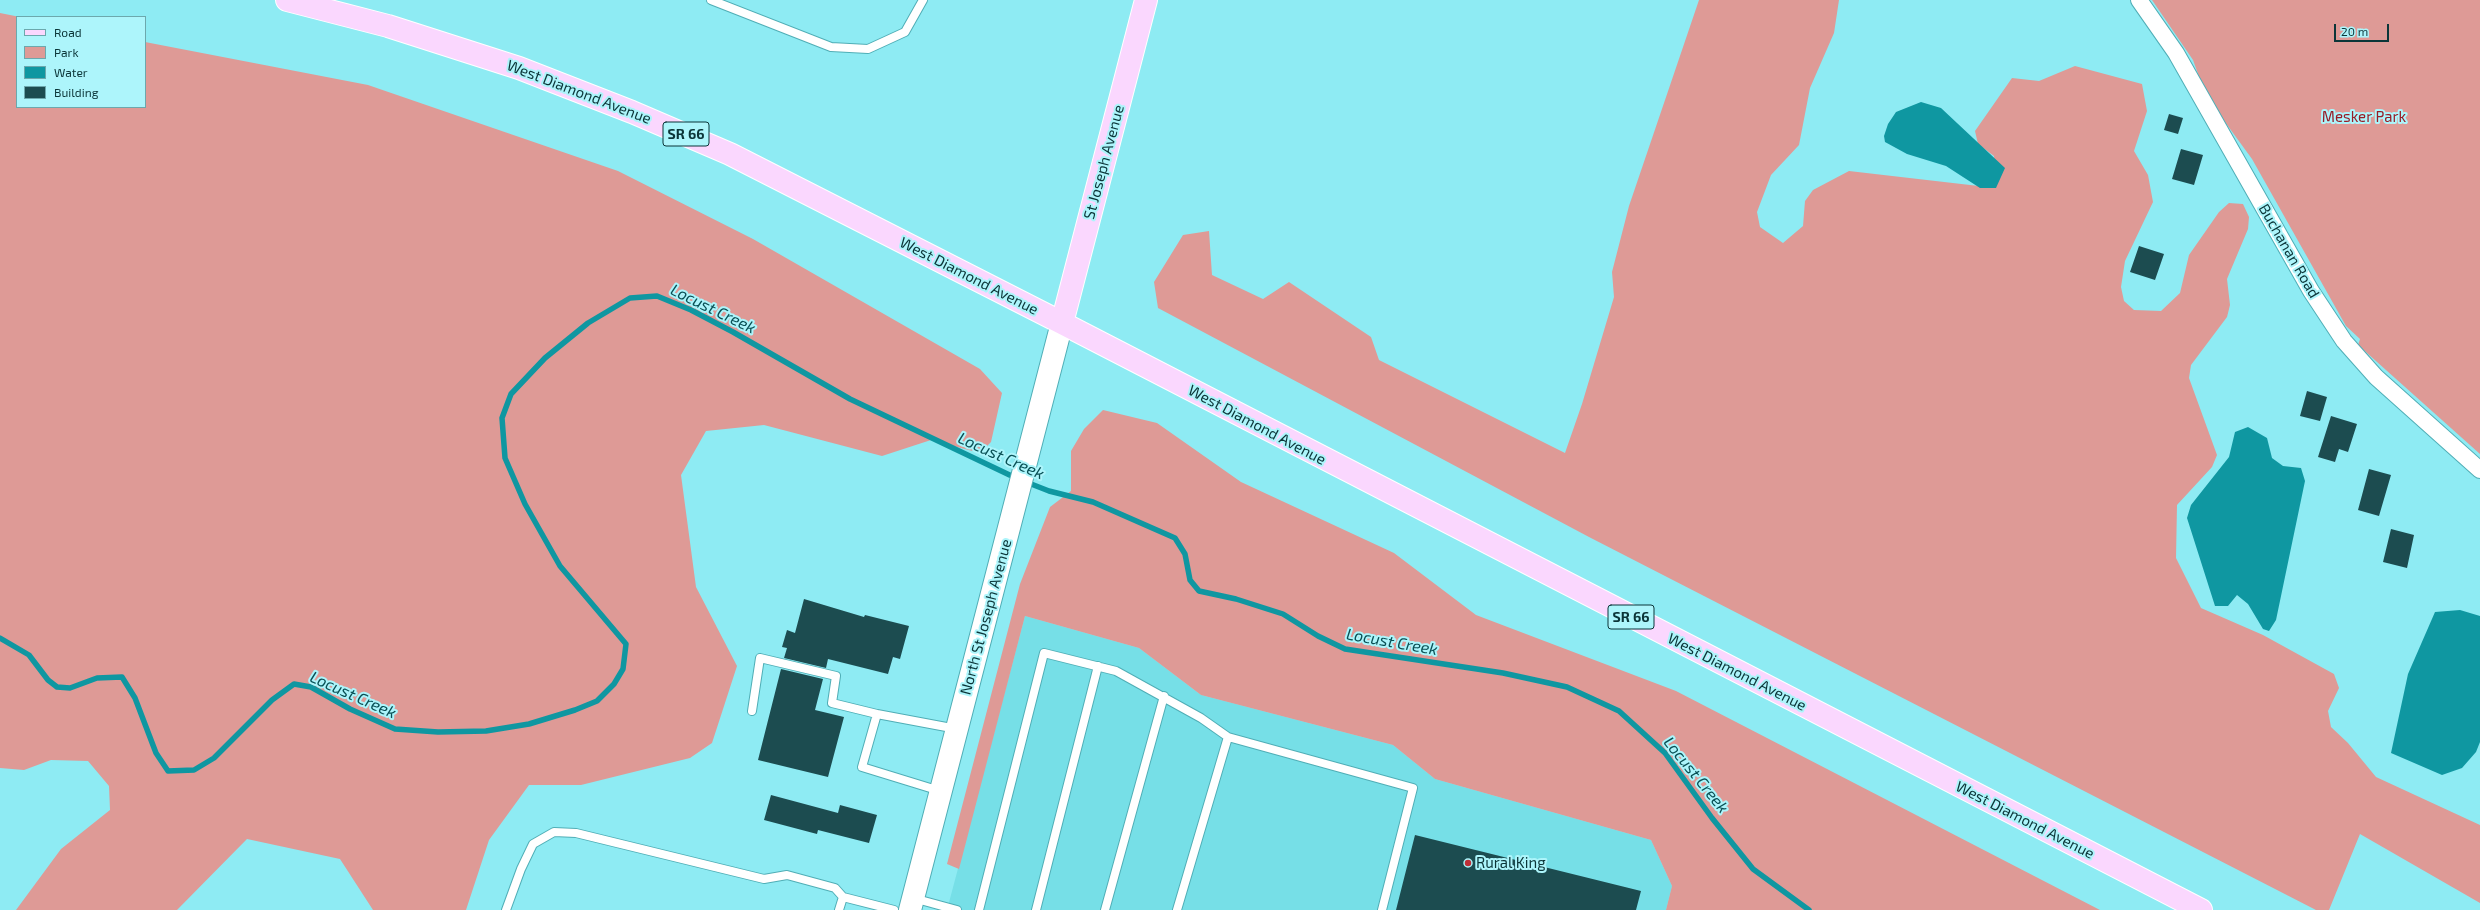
<!DOCTYPE html>
<html>
<head>
<meta charset="utf-8">
<style>
	body { margin:0 }
	#map { position:relative; width:2480px; height:910px; overflow:hidden; background:#8eebf3; font-family:"Exo 2",sans-serif }
	canvas { display:block }
	.legend { position:absolute; left:16px; top:16px; width:130px; height:92px; box-sizing:border-box; background:#adf5fb; border:1px solid #6ca8ad; margin:0; padding:5px 7px; list-style:none; font-size:12px; color:#0b3538 }
	.legend li { display:flex; align-items:center; gap:8px; height:20px }
	.legend b { width:20px; border:1px solid #6ca8ad }
	.scale { position:absolute; left:2334px; top:24px; width:55px; height:18px; box-sizing:border-box; border:2px solid #0b3538; border-top:0; padding-left:5px; font-size:12px; line-height:14px; white-space:nowrap; color:#0b3538; -webkit-text-stroke:3px #adf5fb; paint-order:stroke }
</style>
</head>
<body>
<div id="map">
<canvas width="2480" height="910"></canvas>
<ul class="legend">
<li><b style="height:5px;background:#fad7fe"></b>Road</li>
<li><b style="height:11px;background:#de9a96"></b>Park</li>
<li><b style="height:11px;background:#0f97a1"></b>Water</li>
<li><b style="height:11px;background:#1c4c50"></b>Building</li>
</ul>
<div class="scale">20 m</div>
</div>
<script>
const g = document.querySelector('canvas').getContext('2d');
g.lineJoin = 'round';
function fill(path, color) { g.fillStyle = color; g.fill(path, 'evenodd'); }
const toPath = rows => new Path2D(rows.map(r => 'M' + r).join(''));
function trace(path, color, width, dash) { g.strokeStyle = color; g.lineWidth = width; g.lineCap = dash ? 'butt' : 'round'; g.setLineDash(dash || []); g.stroke(path); }
function label(font, color, halo, rows, align = 'center') {
  g.font = font + ' "Exo 2",sans-serif'; g.lineWidth = 4; g.setLineDash([]); g.textBaseline = 'middle'; g.strokeStyle = halo; g.fillStyle = color; for (const [text, x, y, turn = 0] of rows) {
    g.save(); g.translate(x, y); g.rotate((+turn || 0) * Math.PI / 180); g.textAlign = isNaN(turn) ? turn : align; if (halo) g.strokeText(text, 0, 0); g.fillText(text, 0, 0); g.restore();
  }
}
const built = toPath([
	[1025,616,1139,648,1201,695,1393,745,1435,779,1651,840,1672,886,1666,910,947,910]
]);
const green = toPath([
	[1699,0,1839,0,1834,33,1810,88,1799,145,1771,175,1757,212,1760,227,1783,243,1803,226,1805,201,1813,190,1849,171,1996,188,1994,156,1978,144,1975,131,2012,78,2039,81,2075,66,2142,84,2147,111,2134,151,2148,175,2153,202,2125,261,2121,287,2124,301,2134,310,2161,311,2180,293,2189,255,2219,212,2229,203,2243,204,2249,217,2248,229,2227,279,2230,305,2227,317,2191,365,2189,378,2217,455,2212,467,2177,505,2176,558,2201,608,2263,635,2334,674,2339,688,2328,711,2331,727,2348,743,2376,777,2480,825,2480,903,2360,834,2329,910,2316,910,1589,537,1158,308,1154,282,1183,235,1209,231,1212,275,1263,299,1289,282,1371,337,1379,360,1565,453,1582,404,1614,297,1612,272,1629,206],
	[2152,0,2480,0,2480,454,2358,345,2360,339,2346,326,2252,159,2206,96,2193,60],
	[0,13,20,17,17,17,17,107,145,107,145,42,368,85,618,171,753,239,980,369,1002,393,991,442,980,453,931,440,882,456,764,425,706,431,681,475,696,587,737,666,712,743,690,758,581,785,529,785,489,840,466,910,373,910,340,859,247,839,177,910,16,910,61,849,110,810,109,786,88,761,51,760,24,770,0,768],
	[1103,410,1157,423,1241,482,1394,553,1476,615,1676,691,2100,910,1666,910,1672,886,1651,840,1435,779,1393,745,1201,695,1139,648,1025,616,959,869,947,864,1020,584,1050,507,1071,491,1071,451,1084,429]
]);
const water = toPath([
	[1921,102,1941,108,2005,168,1996,188,1980,188,1946,166,1907,154,1885,142,1884,136,1888,124,1896,112],
	[2248,427,2267,438,2272,458,2283,466,2301,468,2305,481,2276,620,2269,631,2263,629,2248,604,2237,595,2228,606,2215,606,2187,518,2191,505,2229,457,2235,432],
	[2460,610,2480,616,2480,742,2476,752,2462,768,2442,775,2391,753,2408,674,2435,612]
]);
const stream = toPath([
	[1026,482,1049,491,1093,502,1175,538,1185,554,1190,580,1199,591,1236,599,1283,614,1318,636,1345,649,1503,673,1567,687,1619,711,1665,753,1712,818,1753,869,1809,910],
	[0,638,29,655,48,680,57,687,70,688,97,678,122,677,135,698,156,753,168,771,194,770,214,758,272,700,294,684,311,687,350,709,395,729,438,732,486,731,529,724,575,710,597,701,614,684,623,669,626,644,560,566,525,504,505,458,502,418,511,394,545,358,588,323,630,298,657,296,691,310,733,332,850,399,1018,479]
]);
const building = toPath([
	[2169,114,2183,118,2178,134,2164,130],
	[2181,149,2203,155,2194,185,2172,179],
	[2139,246,2164,254,2155,280,2130,272],
	[2307,391,2327,397,2320,421,2300,416],
	[2331,416,2357,424,2348,452,2339,449,2335,462,2318,457],
	[2369,469,2391,475,2379,516,2358,510],
	[2391,529,2414,535,2407,568,2383,562],
	[804,599,864,617,865,615,909,626,900,659,893,657,888,674,828,659,826,668,784,658,787,648,782,647,787,630,795,633],
	[781,669,823,679,815,710,844,717,828,777,758,760],
	[771,795,838,813,840,805,877,815,869,843,818,830,817,834,764,820],
	[1415,835,1641,891,1636,910,1396,910]
]);
const service = toPath([
	[711,0,831,47,868,49,905,32,923,0],
	[752,711,760,658,836,676,832,703,877,714],
	[940,791,862,767,877,714,957,729],
	[913,898,957,910],
	[506,910,521,869,533,844,554,832,576,833,764,879,787,875,835,888,843,897],
	[839,910,843,897,894,910],
	[979,910,1044,653,1116,671,1201,718,1228,737],
	[1036,910,1098,666],
	[1105,910,1164,696],
	[1177,910,1228,737,1413,788,1382,910]
]);
const minor = toPath([
	[2139,0,2176,53,2311,291,2344,341,2376,377,2480,470]
]);
const secondary = toPath([
	[910,910,1062,323]
]);
const primary = toPath([
	[287,0,388,26,519,68,632,112,730,154,1062,323,2201,910],
	[1062,323,1146,0]
]);
const markers = [
	[1468,863,4,"#bf2f37"]
];
const shields = [
	[686,134,46],
	[1631,617,46]
];
const shieldNames = [
	["SR 66",686,134],
	["SR 66",1631,617]
];
const streetNames = [
	["West Diamond Avenue",579,92,21],
	["St Joseph Avenue",1104,162,-75],
	["Buchanan Road",2289,251,60],
	["West Diamond Avenue",969,276,27],
	["West Diamond Avenue",1257,425,28],
	["North St Joseph Avenue",986,617,-75],
	["West Diamond Avenue",1737,672,27],
	["West Diamond Avenue",2025,820,27]
];
const parkNames = [
	["Mesker Park",2364,117]
];
const poiNames = [
	["Rural King",1476,863]
];
const waterNames = [
	["Locust Creek",713,309,26],
	["Locust Creek",1001,456,24],
	["Locust Creek",1392,642,10],
	["Locust Creek",353,695,24],
	["Locust Creek",1696,775,51]
];
fill(built, '#76dfe7');
fill(green, '#de9a96');
fill(water, '#0f97a1');
trace(stream, '#0f97a1', 5.5);
fill(building, '#1c4c50');
trace(service, '#50aeb6', 10);
trace(minor, '#50aeb6', 18);
trace(secondary, '#50aeb6', 24);
trace(primary, '#fff', 24);
trace(service, '#fff', 8);
trace(minor, '#fff', 16);
trace(secondary, '#fff', 22);
trace(primary, '#fad7fe', 22);
for (const [x, y, r, color] of markers) { const dot = new Path2D(); dot.arc(x, y, r, 0, 2 * Math.PI); g.fillStyle = color; g.fill(dot); trace(dot, '#adf5fb', 1.5); }
for (const [x, y, w] of shields) { const box = new Path2D(); box.roundRect(x - w / 2, y - 12, w, 24, 3); g.fillStyle = '#adf5fb'; g.fill(box); trace(box, '#0b3538', 1); }
label('bold 14px', '#0b3538', null, shieldNames);
label('15px', '#0b3538', '#adf5fb', streetNames);
label('15px', '#981c26', '#adf5fb', parkNames);
label('15px', '#0b3538', '#adf5fb', poiNames, 'left');
label('italic 16px', '#095055', '#adf5fb', waterNames);
</script>
</body>
</html>
